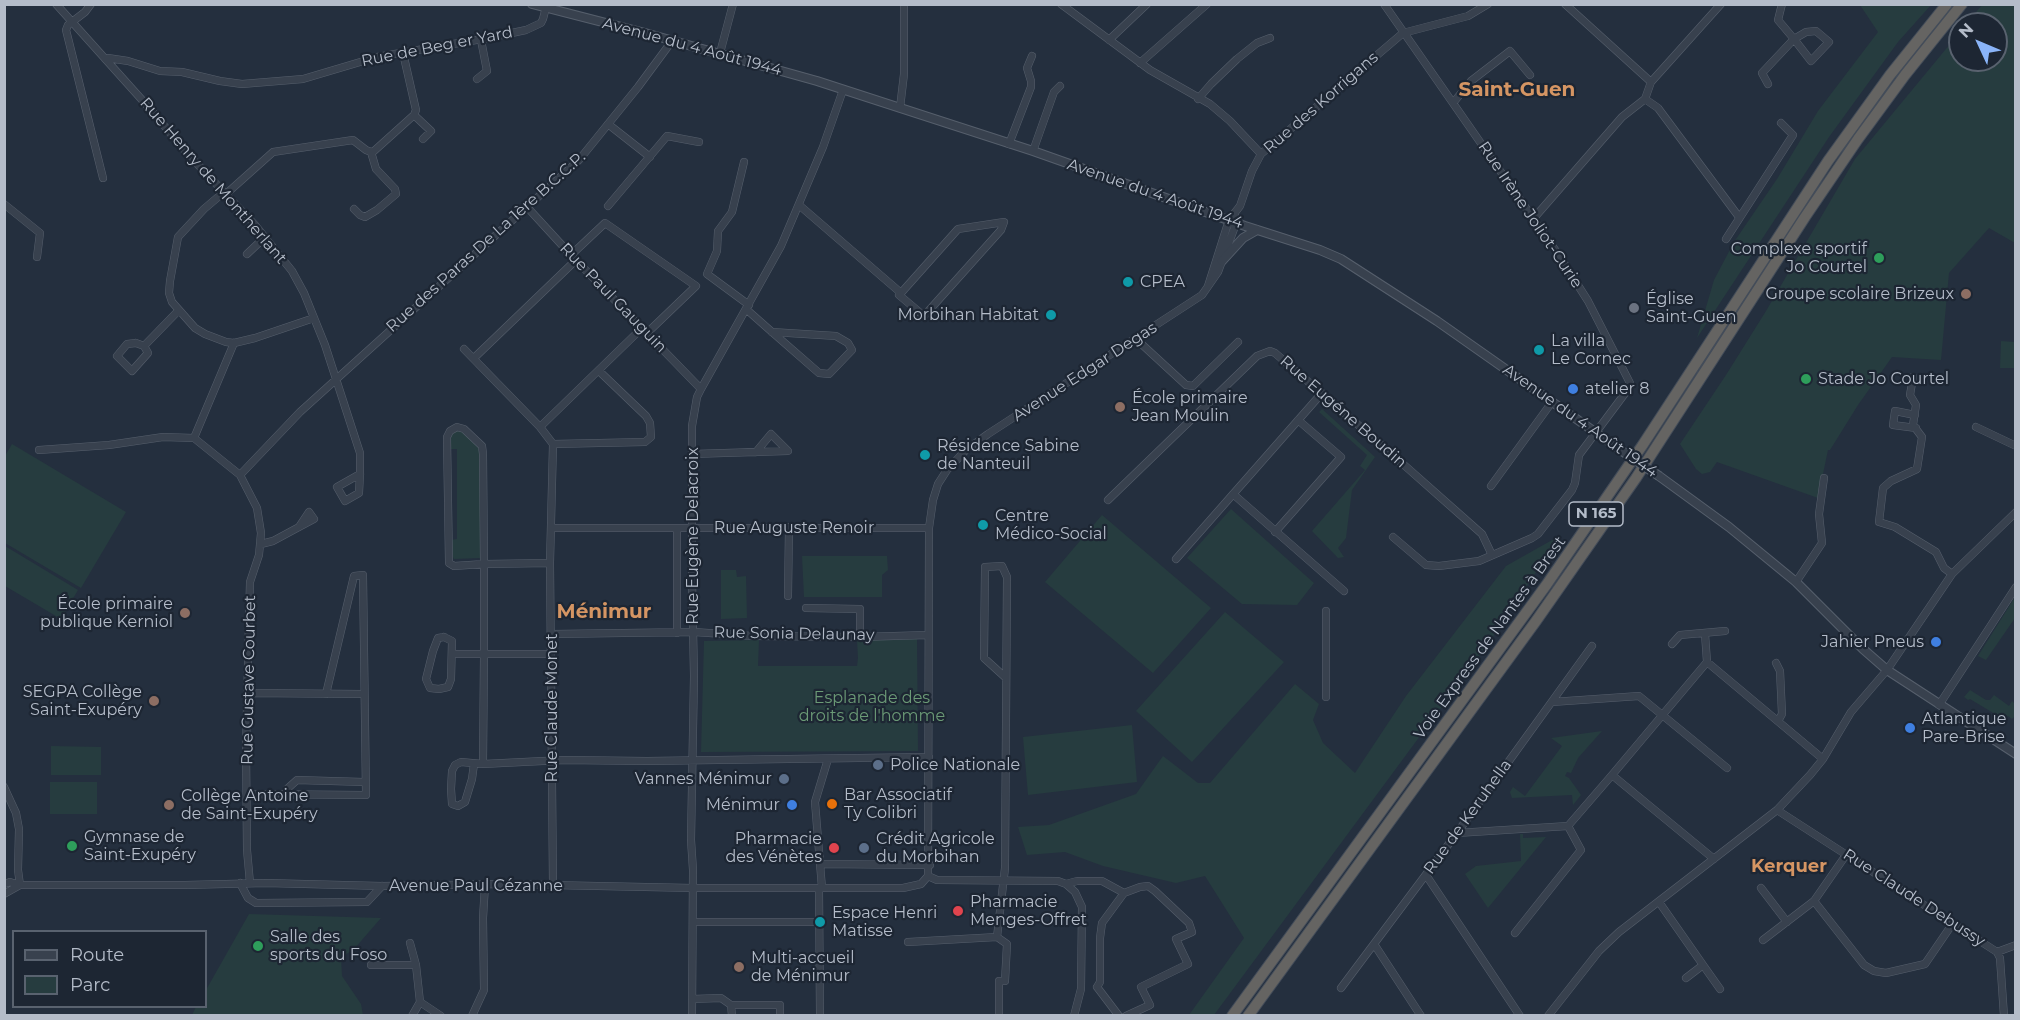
<!DOCTYPE html>
<html>
<head>
<meta charset="utf-8">
<style>
	body { margin:0 }
	#map { position:relative; width:2020px; height:1020px; overflow:hidden; background:#242f3e; font-family:Montserrat,sans-serif }
	canvas { display:block }
	.frame { position:absolute; inset:0; border:6px solid #b4bcc9; pointer-events:none }
	.legend { position:absolute; left:12px; top:930px; width:195px; height:78px; box-sizing:border-box; background:#1d2633; border:2px solid #59626f; margin:0; padding:8px 10px; list-style:none; font-size:18px; color:#b4bcc9 }
	.legend li { display:flex; align-items:center; gap:12px; height:30px }
	.legend b { width:30px; border:2px solid #59626f }
	.north { position:absolute; left:1948px; top:12px; width:60px; height:60px; box-sizing:border-box; background:#1d2633; border:2px solid #59626f; border-radius:50%; rotate:314deg; font-size:16px; font-weight:700; line-height:24px; text-align:center; color:#b4bcc9 }
	.north::after { content:''; display:block; margin:auto; width:21px; height:27px; background:#8ab4f8; clip-path:polygon(50% 0,100% 100%,50% 72%,0 100%) }
</style>
</head>
<body>
<div id="map">
<canvas width="2020" height="1020"></canvas>
<div class="frame"></div>
<ul class="legend">
<li><b style="height:8px;background:#38414e"></b>Route</li>
<li><b style="height:16px;background:#263c3f"></b>Parc</li>
</ul>
<div class="north">N</div>
</div>
<script>
const g = document.querySelector('canvas').getContext('2d');
g.lineJoin = 'round';
function fill(path, color) { g.fillStyle = color; g.fill(path, 'evenodd'); }
const toPath = rows => new Path2D(rows.map(r => 'M' + r).join(''));
function trace(path, color, width, dash) { g.strokeStyle = color; g.lineWidth = width; g.lineCap = dash ? 'butt' : 'round'; g.setLineDash(dash || []); g.stroke(path); }
function label(font, color, halo, rows, align = 'center') {
  g.font = font + ' Montserrat,sans-serif'; g.lineWidth = 4.5; g.setLineDash([]); g.textBaseline = 'middle'; g.strokeStyle = halo; g.fillStyle = color; for (const [text, x, y, turn = 0] of rows) {
    g.save(); g.translate(x, y); g.rotate((+turn || 0) * Math.PI / 180); g.textAlign = isNaN(turn) ? turn : align; if (halo) g.strokeText(text, 0, 0); g.fillText(text, 0, 0); g.restore();
  }
}
const green = toPath([
	[1860,5,1931,5,1898,42,1829,137,1697,338,1714,280,1734,242,1777,179,1818,111,1878,32],
	[1982,5,2015,5,2015,243,1989,228,1949,273,1941,360,1892,357,1858,405,1830,450,1828,450,1818,498,1717,462,1710,472,1702,474,1696,469,1680,444,1726,375,1766,311,1855,159,1960,32,1960,60,1996,60,1996,24,1966,24],
	[2001,341,2015,342,2015,368,2000,368],
	[1322,409,1375,457,1352,490,1346,538,1338,548,1344,557,1338,558,1312,531,1365,470,1360,466,1367,455,1319,412],
	[456,430,462,431,479,447,481,454,481,558,454,559,452,555,451,540,457,539,457,449,450,449,451,435],
	[12,444,126,512,81,588,5,543,5,456],
	[1231,509,1314,583,1297,605,1242,604,1187,558],
	[1102,515,1211,608,1153,673,1045,582],
	[1561,535,1488,644,1214,1015,1189,1015,1244,938,1205,876,1176,883,1103,866,1065,852,1027,855,1018,827,1049,825,1136,794,1163,756,1198,783,1210,783,1295,684,1319,704,1313,720,1323,743,1355,773,1406,696,1506,566],
	[5,546,78,590,61,619,5,586],
	[802,556,887,556,888,570,882,575,882,597,804,597],
	[721,570,736,570,737,577,746,576,747,618,721,619],
	[2015,597,2015,618,1986,660,1978,656],
	[1225,612,1284,662,1192,762,1136,711],
	[917,639,918,751,701,752,704,641,759,640,758,666,857,666,858,658,857,640],
	[1970,690,1986,700,1990,700,1994,695,2009,706,2012,701,2015,704,2015,716,2012,719,2008,716,2005,720,1970,699,1968,700,1964,697],
	[1132,725,1137,782,1028,795,1023,737],
	[1602,731,1578,758,1571,773,1567,772,1565,776,1569,778,1581,795,1573,805,1572,795,1512,798,1510,792,1513,787,1525,796,1562,746,1551,738],
	[51,746,101,747,101,775,51,775],
	[50,782,97,782,97,814,50,814],
	[1520,834,1523,834,1523,838,1546,837,1488,908,1465,874,1476,866,1521,861],
	[249,914,381,918,355,948,341,958,342,976,361,1004,363,1015,192,1015,196,1007,206,1006,206,990]
]);
const minor = toPath([
	[56,4,152,111,185,151,255,225,292,271,304,293,325,345,360,453,360,474,359,493,345,501,337,487,360,474],
	[91,4,85,12,68,25,66,30,103,178],
	[1061,4,1150,70,1210,104,1230,121,1261,154],
	[1384,4,1558,254,1588,301,1630,383,1629,388,1579,455,1575,483,1572,490,1538,534,1532,538,1479,561,1439,566,1426,565,1393,537],
	[1565,4,1651,82],
	[1109,40,1147,4],
	[720,53,733,4],
	[105,59,108,58,128,61,160,71,182,72,220,81,242,84,303,79,377,57,488,38,526,30,541,23,543,19,546,7],
	[1140,63,1207,4],
	[477,79,487,71,481,40],
	[1768,84,1762,73,1794,39,1806,32,1816,31,1829,42,1811,61,1794,39,1778,20,1782,4],
	[1198,99,1211,84,1237,59,1257,43,1270,38],
	[1645,99,1658,108,1739,217],
	[1453,103,1471,81,1510,51,1530,75],
	[900,108,904,74,904,4],
	[414,115,431,131,423,139],
	[608,124,650,157],
	[1009,144,1031,87,1031,81,1027,68,1032,56],
	[1033,151,1054,92,1060,86],
	[744,162,732,212,718,231,717,251,707,274,749,305],
	[224,192,204,209,178,237,170,281,169,293,172,302,195,328,205,334,226,342,234,343,255,338,314,318],
	[226,194,273,152,353,140,366,150,371,152,374,151,414,115,416,110,403,53],
	[4,204,40,233,37,257],
	[799,205,901,293,899,295,924,316,1001,230,1004,222,958,229,901,293],
	[608,206,667,136,699,142],
	[527,207,571,255,701,389],
	[354,209,360,215,365,217,377,210,396,194,395,189,376,169,371,152],
	[1534,218,1622,117,1645,99,1651,82,1721,4],
	[1726,239,1793,135,1781,123],
	[247,254,265,237],
	[571,255,605,223,696,286,647,333],
	[1208,286,1229,220,1240,206,1252,171,1261,154,1403,33,1468,16,1488,4],
	[746,309,772,332,819,373,829,374,852,350,848,343,836,336,772,332],
	[1136,339,1186,385,1193,386,1238,342],
	[136,343,144,346,148,353,132,371,117,356,127,344,136,343],
	[144,346,179,310],
	[464,349,540,427,553,444,550,563,553,886],
	[474,358,576,260],
	[1913,377,1910,395,1916,405,1913,425,1922,437,1917,469,1891,481,1883,488,1879,522,1895,527,1936,552,1944,568,1952,574],
	[1915,415,1895,411,1893,425,1916,428],
	[540,427,642,328],
	[1976,427,2016,446],
	[194,438,240,475],
	[553,444,645,442,651,437,650,423,646,416,599,371],
	[39,450,109,445,163,437,194,438,234,343],
	[692,454,788,451,771,434,756,452],
	[1491,486,1552,402],
	[1233,494,1344,591],
	[1108,500,1257,356,1270,351,1275,353,1386,449,1482,534,1492,555],
	[551,528,929,528],
	[1275,532,1341,457,1298,420],
	[261,544,273,541,299,527,314,519,309,512,299,527],
	[1176,559,1322,393],
	[1796,582,1822,543,1819,514,1824,478],
	[788,596,789,527],
	[806,608,860,609,860,637],
	[677,633,677,528],
	[552,634,694,632,753,636,860,637,928,635],
	[1705,634,1707,662],
	[444,637,452,641,451,679,448,687,439,689,430,688,426,679,433,651,438,638,444,637],
	[1672,644,1680,635,1725,631],
	[452,654,551,654],
	[1776,663,1780,671,1782,714,1778,721],
	[248,693,363,694],
	[1326,697,1326,611],
	[1552,702,1639,696,1727,768],
	[1939,705,2016,587],
	[474,764,472,779,465,802,458,806,452,804,451,789,452,771,455,765,461,762,483,764,563,760,647,761,929,757],
	[483,764,484,655,484,564,483,454,482,446,464,429,457,427,450,431,447,437,449,563,454,566,484,564,550,563],
	[4,787,16,813,19,829,18,870,20,885],
	[248,794,366,795,363,575,354,576,326,694],
	[287,794,287,789,297,780,364,782],
	[1777,810,1997,952,2000,958,2004,1016],
	[1457,833,1568,826,1612,775],
	[1714,859,1612,775,1707,662,1823,759],
	[821,864,930,865],
	[1426,875,1520,1016],
	[928,876,929,528,933,500,938,484,947,470,966,450,988,434,1202,295,1218,272,1234,229,1235,214],
	[928,876,937,880,1058,881,1066,884,1075,892,1082,907,1081,989,1074,1016],
	[240,883,248,898,256,903,367,902,382,886],
	[250,883,247,850,246,749,249,620,250,582,259,555,261,533,257,508,240,475,300,412,579,160,638,87,672,41],
	[4,884,10,882,20,885,185,885,266,883,382,886,502,884,693,888,903,888,921,884,928,876],
	[1066,884,1077,881,1102,881,1124,893],
	[819,888,820,1016],
	[822,888,815,802,828,759],
	[1761,888,1787,922],
	[4,894,20,885],
	[1814,901,1864,965,1874,971,1886,973,1925,964,1953,923],
	[1659,902,1703,965],
	[694,922,820,922],
	[1515,933,1581,850,1568,826],
	[997,937,1005,868,1007,577,1002,566,985,567,984,658,1006,678],
	[997,937,1007,944,1005,981,999,981,999,1016],
	[1763,940,1814,901,1846,855],
	[908,942,997,937],
	[410,943,416,965,420,1002,441,1016],
	[1374,944,1421,1016],
	[1997,952,2016,945],
	[371,965,416,965],
	[1686,978,1703,965,1720,989],
	[1097,987,1100,982,1100,938,1102,923,1124,893,1140,887,1148,886,1155,891,1189,923,1192,932,1176,939,1188,964,1141,987,1150,1005,1126,1016],
	[1097,987,1119,1016],
	[1341,988,1457,833,1592,646],
	[692,999,721,998,731,1005],
	[731,1005,780,1005,780,1016],
	[731,1005,732,1016],
	[412,1016,420,1002],
	[472,1016,484,990,483,918,485,885],
	[692,1016,693,870,691,840,694,676,692,579,692,426,697,397,701,389,781,246,823,147,843,90],
	[1548,1016,1599,951,1619,932,1777,810,1810,775,1823,759,1851,712,1887,670,1952,574,2016,512]
]);
const tertiary = toPath([
	[532,4,645,33,817,81,1033,151,1245,226,1320,250,1341,259,1437,321,1622,451],
	[1222,261,1243,238,1257,230],
	[1659,476,1729,527,1796,582,1863,649,1887,670,2016,754]
]);
const trunk = toPath([
	[1232,1016,1547,584,1642,446,1828,161,1890,75,1947,4],
	[1248,1016,1536,621,1636,478,1805,217,1858,139,1905,75,1962,4]
]);
const tertiaryBridge = toPath([
	[1622,451,1659,476]
]);
const markers = [
	[1879,258,6,"#2e9e5b"],
	[1128,282,6,"#0f9aa8"],
	[1966,294,6,"#8d6e63"],
	[1634,308,6,"#6b7280"],
	[1051,315,6,"#0f9aa8"],
	[1539,350,6,"#0f9aa8"],
	[1806,379,6,"#2e9e5b"],
	[1573,389,6,"#3f7fe0"],
	[1120,407,6,"#8d6e63"],
	[925,455,6,"#0f9aa8"],
	[983,525,6,"#0f9aa8"],
	[185,613,6,"#8d6e63"],
	[1936,642,6,"#3f7fe0"],
	[154,701,6,"#8d6e63"],
	[1910,728,6,"#3f7fe0"],
	[878,765,6,"#5c6f8a"],
	[784,779,6,"#5c6f8a"],
	[832,804,6,"#e8710a"],
	[169,805,6,"#8d6e63"],
	[792,805,6,"#3f7fe0"],
	[72,846,6,"#2e9e5b"],
	[834,848,6,"#e0444e"],
	[864,848,6,"#5c6f8a"],
	[958,911,6,"#e0444e"],
	[820,922,6,"#0f9aa8"],
	[258,946,6,"#2e9e5b"],
	[739,967,6,"#8d6e63"]
];
const shields = [
	[1596,514,54]
];
const shieldNames = [
	["N 165",1596,514]
];
const streetNames = [
	["Rue de Beg er Yard",437,47,-11],
	["Avenue du 4 Août 1944",692,47,15],
	["Rue des Korrigans",1321,103,-41],
	["Rue Henry de Montherlant",213,181,49],
	["Avenue du 4 Août 1944",1155,194,19],
	["Rue Irène Joliot-Curie",1530,215,56],
	["Rue des Paras De La 1ère B.C.C.P.",486,242,-42],
	["Rue Paul Gauguin",613,298,46],
	["Avenue Edgar Degas",1085,372,-33],
	["Rue Eugéne Boudin",1343,412,41],
	["Avenue du 4 Août 1944",1580,421,35],
	["Rue Auguste Renoir",794,528],
	["Rue Eugène Delacroix",693,536,-90],
	["Rue Sonia Delaunay",794,634,1],
	["Voie Express de Nantes à Brest",1490,638,-54],
	["Rue Gustave Courbet",249,680,-89],
	["Rue Claude Monet",552,708,-90],
	["Rue de Keruhella",1468,817,-54],
	["Avenue Paul Cézanne",476,886],
	["Rue Claude Debussy",1914,898,33]
];
const poiNames = [
	["Complexe sportif",1867,249,"right"],
	["Jo Courtel",1867,267,"right"],
	["CPEA",1140,282],
	["Groupe scolaire Brizeux",1954,294,"right"],
	["Église",1646,299],
	["Saint-Guen",1646,317],
	["Morbihan Habitat",1039,315,"right"],
	["La villa",1551,341],
	["Le Cornec",1551,359],
	["Stade Jo Courtel",1818,379],
	["atelier 8",1585,389],
	["École primaire",1132,398],
	["Jean Moulin",1132,416],
	["Résidence Sabine",937,446],
	["de Nanteuil",937,464],
	["Centre",995,516],
	["Médico-Social",995,534],
	["École primaire",173,604,"right"],
	["publique Kerniol",173,622,"right"],
	["Jahier Pneus",1924,642,"right"],
	["SEGPA Collège",142,692,"right"],
	["Saint-Exupéry",142,710,"right"],
	["Atlantique",1922,719],
	["Pare-Brise",1922,737],
	["Police Nationale",890,765],
	["Vannes Ménimur",772,779,"right"],
	["Bar Associatif",844,795],
	["Ty Colibri",844,813],
	["Collège Antoine",181,796],
	["de Saint-Exupéry",181,814],
	["Ménimur",780,805,"right"],
	["Gymnase de",84,837],
	["Saint-Exupéry",84,855],
	["Pharmacie",822,839,"right"],
	["des Vénètes",822,857,"right"],
	["Crédit Agricole",876,839],
	["du Morbihan",876,857],
	["Pharmacie",970,902],
	["Menges-Offret",970,920],
	["Espace Henri",832,913],
	["Matisse",832,931],
	["Salle des",270,937],
	["sports du Foso",270,955],
	["Multi-accueil",751,958],
	["de Ménimur",751,976]
];
const parkNames = [
	["Esplanade des",872,698],
	["droits de l'homme",872,716]
];
const neighbourhoodNames = [
	["Kerquer",1789,867]
];
const quarterNames = [
	["Saint-Guen",1517,90],
	["Ménimur",604,612]
];
fill(green, '#263c3f');
trace(minor, '#565f6c', 8);
trace(tertiary, '#565f6c', 10);
trace(trunk, '#434c59', 12);
trace(minor, '#38414e', 7);
trace(tertiary, '#38414e', 8);
trace(trunk, '#656462', 10);
trace(tertiaryBridge, '#565f6c', 10, []);
trace(tertiaryBridge, '#38414e', 8);
for (const [x, y, r, color] of markers) { const dot = new Path2D(); dot.arc(x, y, r, 0, 2 * Math.PI); g.fillStyle = color; g.fill(dot); trace(dot, '#1d2633', 2); }
for (const [x, y, w] of shields) { const box = new Path2D(); box.roundRect(x - w / 2, y - 12, w, 24, 4.5); g.fillStyle = '#1d2633'; g.fill(box); trace(box, '#b4bcc9', 1.5); }
label('bold 15px', '#b4bcc9', null, shieldNames);
label('16px', '#b4bcc9', '#1d2633', streetNames);
label('16px', '#b4bcc9', '#1d2633', poiNames, 'left');
label('16px', '#6b9a76', '#1d2633', parkNames);
label('bold 18px', '#d59563', '#1d2633', neighbourhoodNames);
label('bold 20px', '#d59563', '#1d2633', quarterNames);
</script>
</body>
</html>
